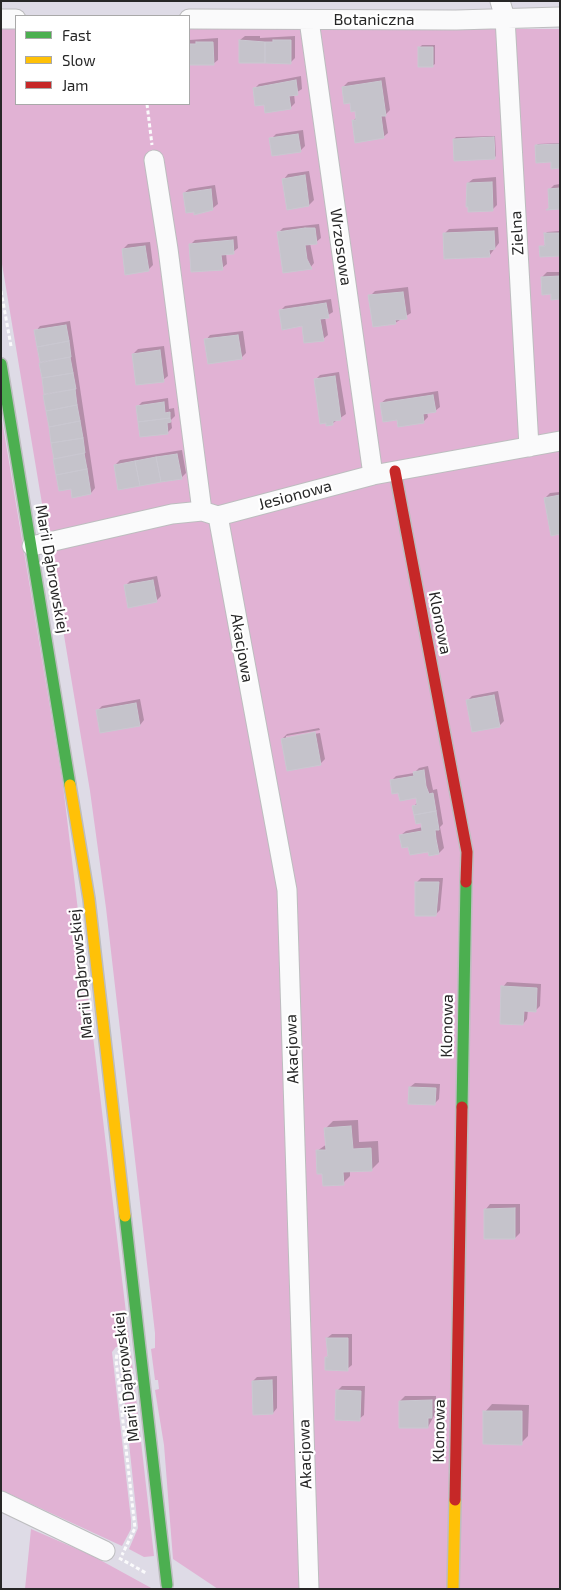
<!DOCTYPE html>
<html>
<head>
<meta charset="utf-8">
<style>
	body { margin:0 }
	#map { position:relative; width:561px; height:1590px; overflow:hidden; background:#dedbe6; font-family:"Exo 2",sans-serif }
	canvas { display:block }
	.frame { position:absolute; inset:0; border:2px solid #272727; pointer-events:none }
	.legend { position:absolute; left:15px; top:15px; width:175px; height:90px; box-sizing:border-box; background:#fff; border:1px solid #a9a9a9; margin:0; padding:6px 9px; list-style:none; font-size:15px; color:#272727 }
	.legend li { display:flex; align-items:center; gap:10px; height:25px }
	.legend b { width:25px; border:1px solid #a9a9a9 }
</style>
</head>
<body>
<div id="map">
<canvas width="561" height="1590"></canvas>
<div class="frame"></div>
<ul class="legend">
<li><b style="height:6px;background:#4caf50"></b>Fast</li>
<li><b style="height:6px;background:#ffc107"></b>Slow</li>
<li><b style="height:6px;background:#c62828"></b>Jam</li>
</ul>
</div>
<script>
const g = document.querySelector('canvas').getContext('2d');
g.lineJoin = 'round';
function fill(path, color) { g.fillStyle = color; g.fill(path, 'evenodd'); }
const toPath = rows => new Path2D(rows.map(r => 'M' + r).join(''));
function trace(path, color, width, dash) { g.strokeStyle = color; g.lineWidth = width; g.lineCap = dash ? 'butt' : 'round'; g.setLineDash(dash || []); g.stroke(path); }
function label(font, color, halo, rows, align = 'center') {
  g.font = font + ' "Exo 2",sans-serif'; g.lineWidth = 4.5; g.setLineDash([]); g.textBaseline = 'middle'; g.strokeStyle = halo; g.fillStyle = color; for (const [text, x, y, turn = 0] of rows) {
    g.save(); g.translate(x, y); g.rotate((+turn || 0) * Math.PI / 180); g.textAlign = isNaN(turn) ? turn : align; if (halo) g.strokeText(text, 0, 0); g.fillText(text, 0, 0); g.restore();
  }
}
const green = toPath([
	[1,27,16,27,16,104,189,104,189,28,560,29,560,1589,218,1589,173,1559,164,1445,155,1390,159,1389,158,1380,155,1380,151,1349,155,1348,155,1333,106,908,90,791,1,258],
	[1,414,63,785,130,1346,116,1347,112,1352,131,1520,131,1529,122,1546,1,1490],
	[131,1353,154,1556,144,1557,129,1549,138,1528,120,1358,123,1354],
	[31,1529,91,1555,153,1589,25,1589]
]);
const shadow = toPath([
	[245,36,260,36,260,38,295,36,295,58,291,62,240,40],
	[218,38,218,60,213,64,189,64,189,40],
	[422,45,435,45,435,64,432,66,420,47],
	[301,76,302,89,294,94,295,103,290,108,265,103,254,89,259,84],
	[385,77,390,110,385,115,388,133,383,137,353,121,357,117,356,110,343,87,348,82],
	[303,130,305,146,300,151,271,139,276,134],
	[495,136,496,156,494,158,454,139,456,137],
	[560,143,560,167,536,146,538,144],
	[309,171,314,200,309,205,284,179,288,174],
	[496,177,497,205,493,209,468,183,473,179],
	[560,184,560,208,550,189,554,185],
	[215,185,218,204,213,208,195,211,184,193,189,189],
	[319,224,321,238,316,242,310,243,314,263,310,268,279,232,283,228],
	[498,227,499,243,489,256,444,234,449,229],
	[560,231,560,255,541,247,546,245,545,234,547,232],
	[237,236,238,248,233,252,226,253,227,264,222,268,190,245,195,240],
	[150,242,153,265,148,270,123,249,128,244],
	[547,272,560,272,560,298,552,293,542,277],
	[408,287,411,313,395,323,370,296,375,291],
	[331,299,333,312,325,317,328,335,323,339,280,311,285,306],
	[70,321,95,488,91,493,72,488,60,490,36,331,40,326],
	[243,331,246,353,241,358,206,340,210,335],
	[164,346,168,376,163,380,133,354,138,349],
	[339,372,346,414,333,423,315,380,320,375],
	[438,391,440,407,435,411,427,412,428,417,423,422,398,419,381,403,386,399],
	[168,398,169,409,174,408,175,416,171,420,172,428,168,432,137,407,142,402],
	[182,450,186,473,181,478,115,465,120,460],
	[560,492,560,533,545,498,550,493],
	[157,576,161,596,156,601,125,586,130,581],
	[498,691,504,721,499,726,467,701,472,696],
	[140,699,144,720,140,725,97,711,102,706],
	[319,728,320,730,286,736,286,739,320,733,325,759,320,764,282,739,287,734],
	[428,766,433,790,437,789,443,824,440,827,444,848,439,853,430,854,429,850,409,846,401,835,406,831,423,827,414,806,418,802,417,796,399,791,391,781,396,776,414,773,419,768],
	[421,878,443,878,440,910,435,915,417,882],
	[507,982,541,984,540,1006,535,1011,528,1010,527,1019,523,1024,503,987],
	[415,1083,440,1084,439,1099,434,1104,410,1087],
	[358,1120,359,1142,378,1141,379,1162,372,1169,350,1171,350,1176,343,1183,323,1173,317,1151,327,1144,326,1128,333,1121],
	[490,1204,520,1204,520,1233,515,1238,486,1209],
	[332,1334,352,1334,352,1365,347,1369,327,1357,329,1355,327,1338],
	[277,1376,277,1408,273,1413,253,1381,257,1377],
	[342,1386,365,1386,364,1415,359,1419,337,1391],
	[405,1396,436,1396,436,1412,428,1427,400,1401],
	[492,1404,529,1405,528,1436,521,1443,485,1412]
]);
const building = toPath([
	[239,40,265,42,265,63,239,63,239,40],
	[273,40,291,40,291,64,265,63,265,42,273,42,273,40],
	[196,42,213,42,214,65,189,65,189,44,196,44,196,42],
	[418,47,433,47,433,67,418,67,418,47],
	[296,80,298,95,289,96,291,109,265,113,264,105,255,106,253,88,296,80],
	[381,81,386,116,381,116,384,138,355,143,352,120,356,120,355,111,351,112,350,103,344,104,342,87,381,81],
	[298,134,301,152,272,156,269,138,298,134],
	[494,137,495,159,454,161,453,139,494,137],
	[560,144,560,168,551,169,551,162,536,163,535,145,560,144],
	[305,175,309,206,287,210,282,179,305,175],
	[492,182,493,211,468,212,468,207,466,207,467,183,492,182],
	[560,188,560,209,546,210,549,208,548,189,560,188],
	[211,189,213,210,194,215,194,212,186,213,183,193,211,189],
	[305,228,315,228,317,244,305,245,307,259,312,269,283,273,277,232,305,228],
	[494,231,495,249,489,250,490,257,444,259,443,233,494,231],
	[544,233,560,233,560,256,540,257,539,246,545,246,544,233],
	[233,240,234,254,221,255,223,270,191,272,189,244,233,240],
	[145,246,149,271,125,275,122,249,145,246],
	[560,276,560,299,551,300,551,294,542,295,541,277,560,276],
	[403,292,407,319,395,320,396,324,373,327,368,295,403,292],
	[326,303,329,318,320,319,324,341,304,343,302,326,282,330,279,310,326,303],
	[66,325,69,341,37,347,34,330,66,325],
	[238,335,242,359,208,364,204,339,238,335],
	[69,341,71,357,40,362,37,347,69,341],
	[160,350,164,382,136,385,132,354,160,350],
	[70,357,73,373,42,378,39,363,70,357],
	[73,373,76,389,44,394,42,378,73,373],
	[335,376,341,420,333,421,333,425,326,426,326,423,320,424,314,379,335,376],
	[75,389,77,405,46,411,43,395,75,389],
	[433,395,436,412,423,414,424,423,398,427,397,420,383,422,380,403,433,395],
	[164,402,165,413,170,412,170,418,138,422,136,406,164,402],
	[77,405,80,421,49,427,46,411,77,405],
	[170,418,171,422,167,423,168,434,140,437,138,422,170,418],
	[80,421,83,438,51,443,49,427,80,421],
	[83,438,85,453,54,459,51,443,83,438],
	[84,453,87,469,56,475,53,459,84,453],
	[177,454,182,479,161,482,156,457,177,454],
	[156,457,161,482,140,486,135,461,156,457],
	[135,461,140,486,118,490,114,465,135,461],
	[87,469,91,494,72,498,71,489,59,491,56,475,87,469],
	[560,495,560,534,551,536,544,498,560,495],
	[153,580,157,602,128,608,124,585,153,580],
	[494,695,500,727,472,732,466,700,494,695],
	[136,703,140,726,100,733,96,710,136,703],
	[315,732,321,765,287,771,281,739,315,732],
	[424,770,426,786,429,794,433,793,436,811,414,815,412,806,417,805,416,798,400,801,398,793,392,794,390,780,414,776,413,772,424,770],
	[436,811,439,830,435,830,436,839,439,854,429,856,428,852,410,855,408,847,402,848,399,835,422,831,421,823,416,824,414,815,436,811],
	[415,882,439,882,436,916,415,916,415,882],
	[501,986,537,988,536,1012,524,1011,523,1025,500,1024,501,986],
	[409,1087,436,1088,435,1105,408,1104,409,1087],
	[351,1126,353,1149,371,1148,372,1171,343,1172,344,1185,323,1186,322,1174,317,1174,316,1150,326,1150,324,1128,351,1126],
	[515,1208,515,1239,484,1239,484,1209,515,1208],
	[326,1338,348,1338,348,1371,325,1370,325,1357,328,1357,326,1338],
	[272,1380,273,1414,253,1415,252,1381,272,1380],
	[336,1390,361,1391,360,1421,335,1420,336,1390],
	[432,1400,432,1418,428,1418,428,1428,399,1428,399,1401,432,1400],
	[483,1411,522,1411,522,1445,483,1444,483,1411]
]);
const path = toPath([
	[147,104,152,145],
	[1,291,11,346],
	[121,1350,117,1354,116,1360,135,1528,122,1555],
	[119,1558,146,1573]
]);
const street = toPath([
	[500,1,505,18,529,447],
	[1,19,16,19],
	[189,19,456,20,560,17],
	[309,20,373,475],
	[154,160,168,249,202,511],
	[218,516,287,890,309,1589],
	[32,546,172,514,202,511,218,516,373,475,560,441],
	[1,1501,105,1551]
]);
const fast = toPath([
	[1,364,70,785],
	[462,1107,466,882],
	[125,1216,167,1585]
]);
const slow = toPath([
	[70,785,89,899,125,1216],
	[453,1589,455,1500]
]);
const jam = toPath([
	[395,471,467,852,466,882],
	[455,1500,462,1107]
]);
const streetNames = [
	["Botaniczna",374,20],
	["Zielna",517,233,-93],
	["Wrzosowa",341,247,82],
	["Jesionowa",295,495,-15],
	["Marii Dąbrowskiej",52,569,80],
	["Klonowa",440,623,79],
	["Akacjowa",242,648,80],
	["Marii Dąbrowskiej",81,974,-96],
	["Klonowa",447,1026,-89],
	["Akacjowa",292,1049,-92],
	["Marii Dąbrowskiej",126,1377,-97],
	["Klonowa",439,1431,-89],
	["Akacjowa",305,1454,-92]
];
fill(green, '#e1b2d4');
fill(shadow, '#0003');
fill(building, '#c5c3cb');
trace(building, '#cac8d1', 1);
trace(street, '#bdbdbf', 21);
trace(fast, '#bdbdbf', 14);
trace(slow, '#bdbdbf', 14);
trace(jam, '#bdbdbf', 14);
trace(path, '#fafafb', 3, [4, 2.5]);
trace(street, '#fafafb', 19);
trace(fast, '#4caf50', 11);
trace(slow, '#ffc107', 11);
trace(jam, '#c62828', 11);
label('16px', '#272727', '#fff', streetNames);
</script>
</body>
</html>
